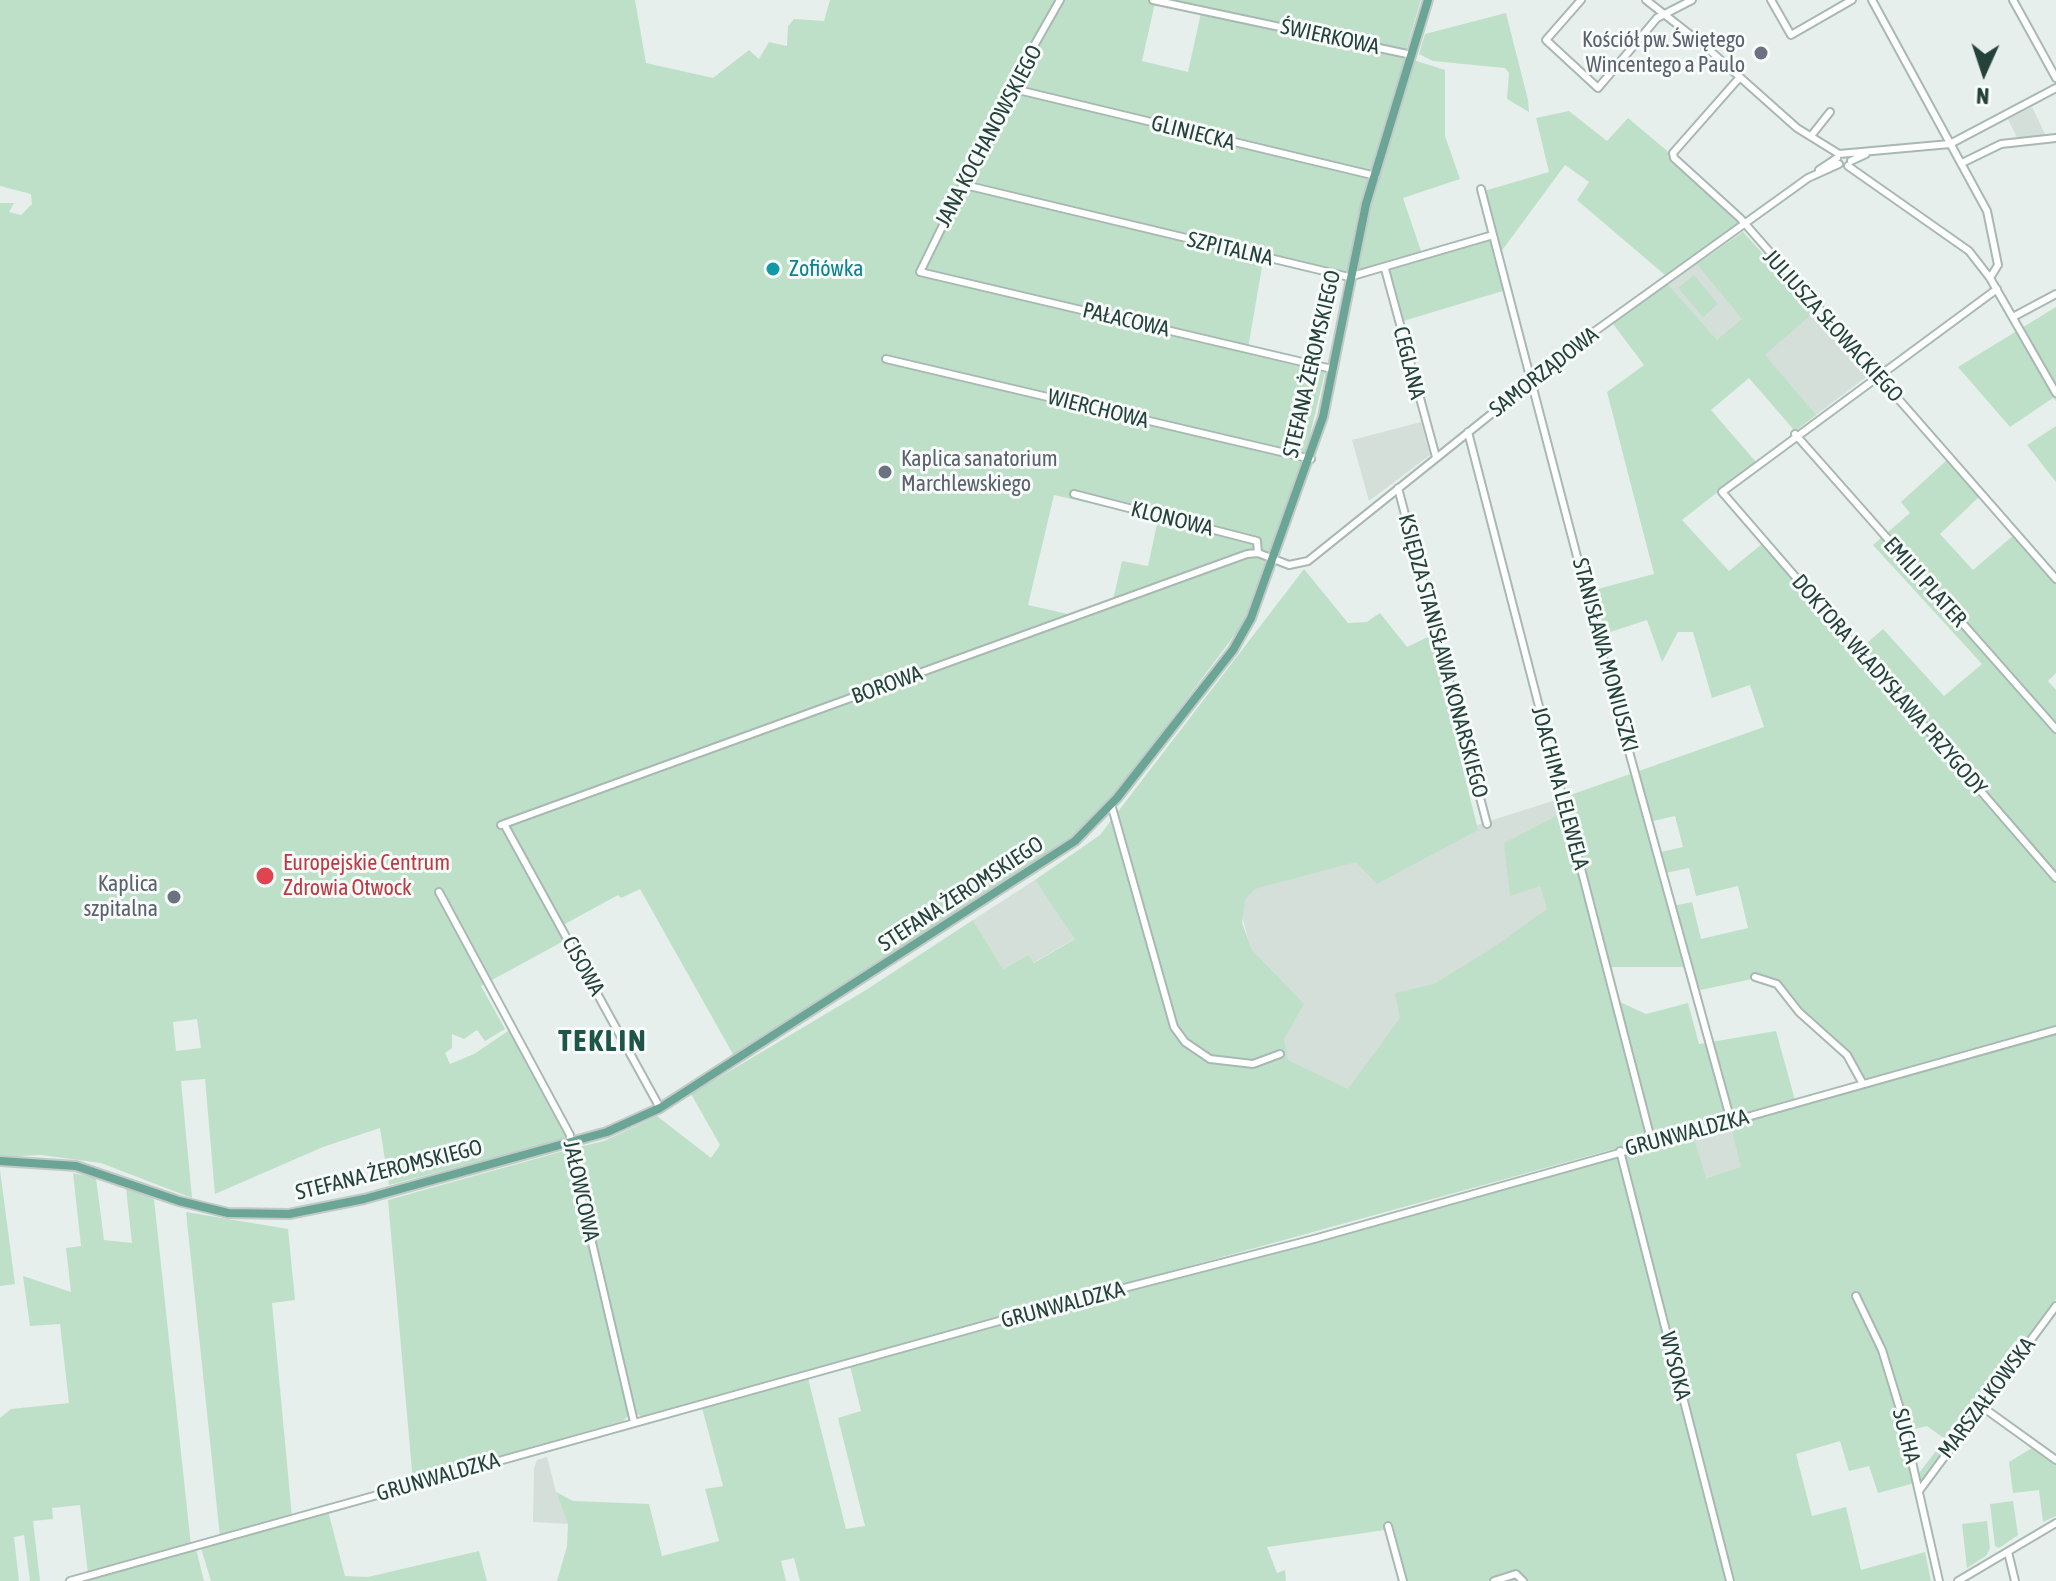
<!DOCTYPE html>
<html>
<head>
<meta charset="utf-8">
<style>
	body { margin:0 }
	#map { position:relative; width:2056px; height:1581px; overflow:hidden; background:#e6efeb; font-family:"Asap Condensed",sans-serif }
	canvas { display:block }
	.north { position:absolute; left:1944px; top:32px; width:80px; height:80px; -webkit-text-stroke:6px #f7fbf9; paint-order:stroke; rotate:183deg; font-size:22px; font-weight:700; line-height:32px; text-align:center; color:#24423a }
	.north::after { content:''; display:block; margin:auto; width:28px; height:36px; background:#24423a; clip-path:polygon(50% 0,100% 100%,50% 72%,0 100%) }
</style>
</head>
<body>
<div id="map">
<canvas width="2056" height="1581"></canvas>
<div class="north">N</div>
</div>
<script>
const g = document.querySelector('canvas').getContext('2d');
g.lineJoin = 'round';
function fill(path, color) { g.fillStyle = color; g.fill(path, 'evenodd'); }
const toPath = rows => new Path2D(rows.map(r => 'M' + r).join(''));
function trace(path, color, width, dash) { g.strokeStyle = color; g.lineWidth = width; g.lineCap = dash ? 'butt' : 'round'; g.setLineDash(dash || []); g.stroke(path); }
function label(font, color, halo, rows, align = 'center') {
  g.font = font + ' "Asap Condensed",sans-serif'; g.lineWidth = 6; g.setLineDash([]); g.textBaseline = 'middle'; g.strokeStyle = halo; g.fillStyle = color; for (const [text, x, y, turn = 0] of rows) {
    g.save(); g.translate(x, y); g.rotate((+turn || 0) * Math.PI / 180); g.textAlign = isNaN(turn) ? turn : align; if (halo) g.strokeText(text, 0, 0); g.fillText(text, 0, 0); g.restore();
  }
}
const built = toPath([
	[2032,107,2046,136,2017,138,2008,119],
	[1743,232,1870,374,1795,431,1668,284],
	[1421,422,1430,455,1369,501,1352,440],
	[1376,615,1404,651,1429,645,1477,825,1559,799,1598,953,1304,1146,1213,809,1355,632],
	[1035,880,1076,938,1033,963,1028,955,1003,969,973,920],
	[1730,1124,1742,1168,1705,1178,1693,1134],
	[547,1457,556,1492,568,1524,533,1522,534,1468,537,1460]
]);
const green = toPath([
	[0,0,635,0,646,63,713,78,749,50,759,59,769,42,787,46,788,26,794,19,824,21,830,0,1421,0,1404,57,1445,70,1445,136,1460,179,1403,198,1422,254,1488,234,1477,193,1549,172,1536,118,1569,111,1607,141,1628,118,1666,150,1739,223,1665,275,1577,200,1589,182,1565,165,1495,260,1506,290,1400,322,1387,272,1342,280,1263,261,1247,354,1325,372,1302,469,1242,625,1115,795,1076,836,734,1056,640,889,621,898,618,895,565,924,571,937,481,986,505,1029,485,1041,477,1030,464,1039,452,1034,452,1048,445,1053,450,1064,474,1054,511,1029,568,1135,564,1139,389,1185,380,1128,323,1147,215,1194,205,1079,181,1081,192,1198,101,1163,41,1155,0,1157,0,203,14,203,9,212,21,215,32,204,31,194,0,186],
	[1155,3,1201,13,1188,72,1142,61],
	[1054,495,1158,519,1148,566,1122,561,1113,600,1072,615,1028,605],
	[197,1019,201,1048,176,1051,173,1022],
	[1506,13,1528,100,1529,112,1507,99,1509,73,1505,68,1433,61,1419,54,1425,34],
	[1743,232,1815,311,1765,355,1816,415,1795,431,1749,378,1711,410,1756,462,1682,520,1729,571,1762,544,1858,651,1883,629,1944,696,1982,664,1873,545,1910,513,1901,502,1948,459,1980,496,1940,534,1973,570,2014,535,2056,581,2056,673,2048,681,2056,690,2056,1299,2022,1345,2015,1341,2004,1356,2011,1361,1921,1484,1919,1473,1945,1439,1927,1426,1902,1432,1915,1483,1878,1493,1869,1466,1849,1471,1840,1441,1796,1454,1812,1516,1846,1507,1861,1570,1925,1552,1931,1581,1407,1581,1392,1529,1267,1547,1277,1573,1285,1570,1286,1581,800,1581,794,1558,781,1561,786,1581,557,1581,567,1546,568,1524,556,1492,573,1501,649,1504,662,1556,719,1541,705,1489,723,1486,702,1408,808,1378,846,1529,865,1526,838,1418,861,1411,850,1366,1313,1242,1616,1154,1614,1149,642,1417,635,1412,574,1153,575,1148,604,1141,657,1116,711,1158,720,1145,691,1094,866,990,973,920,1003,969,1028,955,1034,963,1075,939,1035,880,1100,835,1304,569,1348,623,1367,622,1380,613,1407,647,1430,636,1478,830,1377,884,1356,862,1255,889,1245,899,1242,923,1252,950,1304,1004,1284,1039,1288,1060,1348,1089,1400,1018,1395,993,1434,984,1494,947,1547,909,1540,886,1510,896,1504,843,1562,813,1559,799,1764,727,1750,685,1712,698,1693,632,1678,632,1662,662,1647,620,1601,635,1590,591,1654,574,1607,392,1644,365,1613,324,1668,284,1717,340,1742,319,1697,264],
	[1675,816,1683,847,1661,852,1653,821],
	[1689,868,1696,896,1738,886,1748,928,1701,939,1692,902,1673,906,1666,873],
	[1602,967,1689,967,1696,991,1752,979,1774,986,1798,1014,1845,1057,1859,1082,1795,1100,1776,1031,1699,1044,1688,1003,1646,1014,1609,997],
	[1730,1124,1741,1167,1706,1178,1693,1134],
	[1694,275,1718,304,1703,317,1678,288],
	[2056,307,2056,401,2053,398,2010,427,1958,367],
	[2056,426,2056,482,2027,445],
	[567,1150,629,1415,623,1421,413,1482,388,1200],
	[0,1170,15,1284,0,1286],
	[73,1173,96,1178,104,1240,132,1243,126,1188,154,1199,191,1546,88,1574,80,1505,52,1508,53,1519,33,1521,40,1581,30,1581,24,1535,14,1537,19,1581,0,1581,0,1418,11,1409,69,1403,60,1324,30,1326,23,1276,71,1292,66,1248,81,1246],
	[186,1212,288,1229,295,1300,272,1303,292,1517,220,1537],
	[2032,1448,2056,1465,2056,1516,2043,1522,2039,1490,2013,1493,2009,1462],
	[2013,1501,2018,1535,1999,1548,1995,1546,1990,1504],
	[328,1511,345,1576,368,1577,479,1551,487,1581,211,1581,201,1548],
	[1987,1521,1990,1548,1986,1556,1967,1568,1962,1524],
	[196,1549,204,1581,80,1581,98,1574]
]);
const minor = toPath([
	[1060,0,1010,88,920,272,1332,369],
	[1153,0,1412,55],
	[1581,0,1546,40,1598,88,1657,18,1692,0],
	[1646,0,1706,47,1797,128,1839,154],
	[1771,0,1791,35,1852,0],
	[1872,0,1987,211,1998,265,1990,278],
	[2013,0,2056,78],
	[1740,77,1673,153,1674,158,1740,218,2056,579],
	[1010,88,1376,176],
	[1811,136,1830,112],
	[1839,154,1950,144,2056,88],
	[1851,161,1866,154],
	[1962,163,2001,144,2056,138],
	[1848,166,1969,251,1990,278,2056,393],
	[1819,170,1837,158],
	[965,185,1349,277,1493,235],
	[1481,189,1609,679,1731,1121],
	[1385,269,1436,457],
	[1997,289,1722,492,2056,878],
	[2013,317,2056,294],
	[886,359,1311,459],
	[1468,432,1652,1143],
	[1795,434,2056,729],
	[1398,488,1487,824],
	[1074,494,1257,541,1258,553],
	[1111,804,1174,1027,1185,1042,1210,1059,1253,1064,1280,1054],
	[504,824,660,1108],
	[501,825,1247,554,1258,553,1289,565,1308,561,1591,334,1808,178,1839,164],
	[439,892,570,1135,571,1153,634,1422],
	[1755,977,1777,984,1799,1012,1847,1055,1863,1084],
	[1620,1151,1730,1581],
	[1856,1296,1882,1350,1900,1409,1939,1581],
	[1981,1406,2056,1460],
	[1919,1491,2056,1306],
	[1388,1526,1403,1581],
	[2008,1552,2015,1581],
	[70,1581,1035,1311,1314,1239,2056,1030],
	[1494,1581,1516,1574,1523,1581],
	[1958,1581,2056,1523]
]);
const major = toPath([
	[0,1161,76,1166,179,1201,228,1213,289,1214,364,1199,607,1132,660,1108,1075,841,1117,798,1233,650,1251,618,1323,417,1366,204,1428,0]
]);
const markers = [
	[1761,53,8,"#6b7280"],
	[773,269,8,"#0f9aa8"],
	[885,472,8,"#6b7280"],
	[265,876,10,"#e0444e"],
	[174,897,8,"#6b7280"]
];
const streetNames = [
	["ŚWIERKOWA",1330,37,12],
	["GLINIECKA",1193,133,14],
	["JANA KOCHANOWSKIEGO",989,136,-62],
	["SZPITALNA",1230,249,13],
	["PAŁACOWA",1126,320,13],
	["JULIUSZA SŁOWACKIEGO",1833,326,48],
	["CEGLANA",1409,363,76],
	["STEFANA ŻEROMSKIEGO",1312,364,-77],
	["SAMORZĄDOWA",1544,372,-38],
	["WIERCHOWA",1098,409,14],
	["KLONOWA",1172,519,14],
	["EMILII PLATER",1925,582,48],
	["STANISŁAWA MONIUSZKI",1605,655,75],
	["KSIĘDZA STANISŁAWA KONARSKIEGO",1443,656,75],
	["BOROWA",887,685,-20],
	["DOKTORA WŁADYSŁAWA PRZYGODY",1889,685,49],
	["JOACHIMA LELEWELA",1560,788,75],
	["STEFANA ŻEROMSKIEGO",961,894,-33],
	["CISOWA",583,966,61],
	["GRUNWALDZKA",1687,1133,-15],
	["STEFANA ŻEROMSKIEGO",389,1170,-14],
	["JAŁOWCOWA",581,1191,78],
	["GRUNWALDZKA",1063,1305,-15],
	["WYSOKA",1675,1366,76],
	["MARSZAŁKOWSKA",1987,1398,-53],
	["SUCHA",1906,1436,76],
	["GRUNWALDZKA",438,1477,-16]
];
const worshipNames = [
	["Kościół pw. Świętego",1745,40],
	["Wincentego a Paulo",1745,65],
	["Kaplica sanatorium",901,459,"left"],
	["Marchlewskiego",901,484,"left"],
	["Kaplica",158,884],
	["szpitalna",158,909]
];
const cultureNames = [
	["Zofiówka",789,269]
];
const healthNames = [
	["Europejskie Centrum",283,863],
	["Zdrowia Otwock",283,888]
];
const districtNames = [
	["TEKLIN",603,1042]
];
fill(built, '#d4dfda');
fill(green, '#bfe0c8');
trace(minor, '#a8b8b2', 10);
trace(major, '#c2cac8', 12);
trace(minor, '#fff', 6);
trace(major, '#6aa596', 8);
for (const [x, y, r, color] of markers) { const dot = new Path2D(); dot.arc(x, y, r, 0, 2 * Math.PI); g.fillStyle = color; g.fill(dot); trace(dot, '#f7fbf9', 3); }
label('22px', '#24423a', '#f7fbf9', streetNames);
label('22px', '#5b616d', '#f7fbf9', worshipNames, 'right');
label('22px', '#0d838f', '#f7fbf9', cultureNames, 'left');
label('22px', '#be3a42', '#f7fbf9', healthNames, 'left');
g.letterSpacing = '2px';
label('bold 30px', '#1f5548', '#f7fbf9', districtNames);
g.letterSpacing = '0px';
</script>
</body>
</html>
